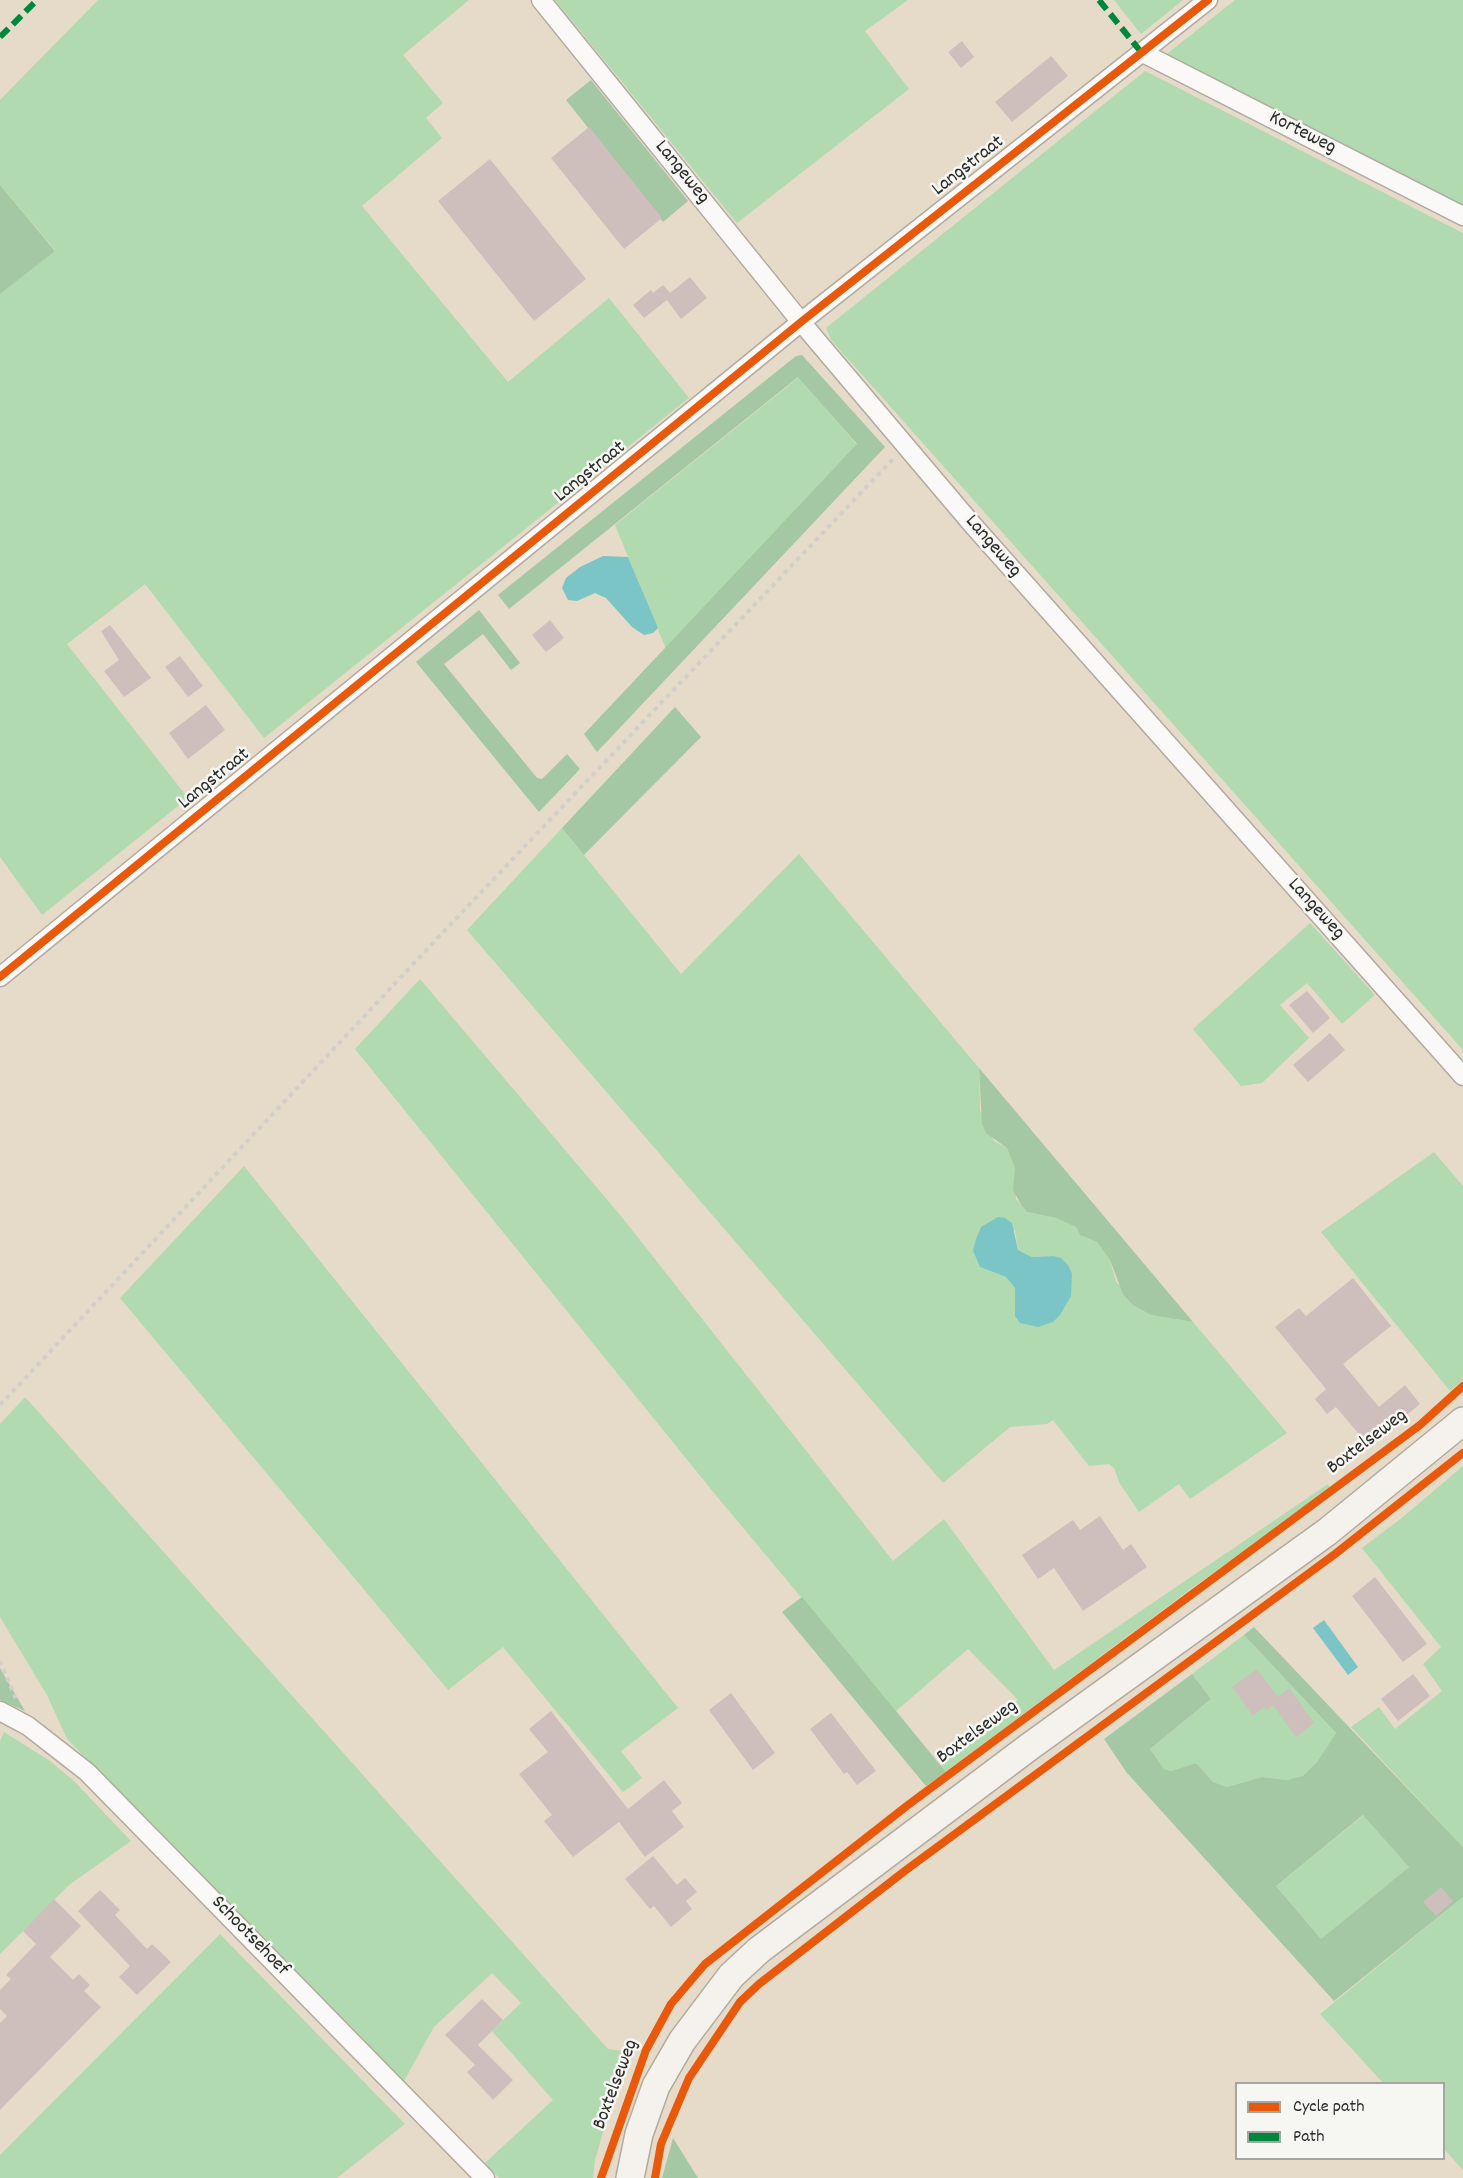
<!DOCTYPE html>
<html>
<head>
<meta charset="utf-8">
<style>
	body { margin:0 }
	#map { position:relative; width:1463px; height:2178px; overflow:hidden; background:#e6dac9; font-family:Dekko,sans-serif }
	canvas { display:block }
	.legend { position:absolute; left:1235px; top:2082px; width:210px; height:78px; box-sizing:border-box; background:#f6f6f2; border:2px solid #a5a5a2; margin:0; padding:8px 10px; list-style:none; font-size:18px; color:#2b2b2b }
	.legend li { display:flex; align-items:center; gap:12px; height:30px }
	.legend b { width:30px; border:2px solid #a5a5a2 }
</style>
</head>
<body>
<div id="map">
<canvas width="1463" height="2178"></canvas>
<ul class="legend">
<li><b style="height:8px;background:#e8590c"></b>Cycle path</li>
<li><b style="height:8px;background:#00873e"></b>Path</li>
</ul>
</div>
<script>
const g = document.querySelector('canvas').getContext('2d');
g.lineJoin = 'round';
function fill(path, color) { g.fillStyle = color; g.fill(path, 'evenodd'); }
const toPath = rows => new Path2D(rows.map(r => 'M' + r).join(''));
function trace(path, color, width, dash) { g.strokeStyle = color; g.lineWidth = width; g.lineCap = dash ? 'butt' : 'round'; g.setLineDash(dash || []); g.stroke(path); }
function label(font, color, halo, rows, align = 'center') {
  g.font = font + ' Dekko,sans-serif'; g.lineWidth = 5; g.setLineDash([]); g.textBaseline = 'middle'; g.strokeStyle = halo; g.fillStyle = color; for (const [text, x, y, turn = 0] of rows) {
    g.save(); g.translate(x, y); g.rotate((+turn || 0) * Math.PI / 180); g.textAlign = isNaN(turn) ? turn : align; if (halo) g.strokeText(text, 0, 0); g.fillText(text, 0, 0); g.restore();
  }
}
const green = toPath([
	[98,0,469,0,403,55,443,103,426,118,442,138,362,206,508,382,609,298,689,398,264,738,145,584,67,644,188,798,42,915,0,857,0,294,55,250,0,185,0,100],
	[555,0,908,0,865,31,909,89,737,223],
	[1114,0,1183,0,1141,34],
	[1235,0,1463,0,1463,209,1167,58,1168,53],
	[1145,71,1463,233,1463,1050,832,341,826,328],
	[799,377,857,445,666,649,615,525],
	[562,828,681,974,799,854,979,1068,980,1110,994,1141,1007,1148,1015,1168,1016,1199,1022,1206,1027,1212,1056,1218,1076,1227,1080,1235,1097,1242,1110,1260,1116,1282,1151,1315,1193,1322,1287,1433,1190,1499,1179,1484,1139,1512,1119,1482,1114,1468,1109,1464,1089,1466,1053,1420,1047,1424,1010,1427,943,1483,467,930],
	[1015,1230,1018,1250,1032,1257,1053,1256,1014,1308,1017,1303,1015,1288,1006,1277,980,1267,973,1251],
	[1310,923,1375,995,1342,1024,1307,983,1280,1005,1309,1038,1262,1083,1241,1086,1193,1029],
	[420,979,621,1216,893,1561,944,1519,1054,1670,1328,1484,1331,1490,1196,1585,946,1772,941,1766,1018,1700,968,1649,896,1711,714,1493,355,1049],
	[1434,1152,1463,1186,1463,1380,1450,1391,1321,1232],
	[244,1166,678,1708,621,1751,642,1778,623,1792,503,1647,448,1690,120,1298],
	[25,1397,608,2049,631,2052,618,2080,595,2160,593,2178,499,2178,485,2163,553,2100,492,2031,521,2003,492,1973,434,2027,404,2081,67,1739,47,1695,0,1617,0,1424],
	[1463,1466,1463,1847,1351,1727,1379,1707,1395,1729,1442,1691,1423,1664,1441,1647,1362,1548,1403,1517],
	[1244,1635,1336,1733,1317,1762,1303,1777,1287,1780,1262,1777,1227,1787,1213,1782,1196,1763,1171,1771,1164,1769,1150,1749,1211,1699,1192,1674],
	[4,1732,50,1761,74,1781,131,1841,69,1885,0,1954,0,1741],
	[1364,1815,1409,1867,1321,1939,1276,1886],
	[1463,1897,1463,2170,1444,2149,1444,2084,1383,2083,1320,2014],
	[220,1934,405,2124,337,2178,0,2178,0,2155]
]);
const forest = toPath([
	[591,80,688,201,663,222,566,100],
	[0,185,55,251,0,294],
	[802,355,885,447,597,752,584,734,857,444,798,377,509,609,498,595,796,356],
	[479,610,520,663,511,670,483,634,444,664,537,778,542,779,567,754,580,769,539,812,416,662],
	[675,707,701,737,584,855,562,828],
	[979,1068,1188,1316,1193,1322,1151,1315,1132,1304,1123,1294,1110,1260,1097,1242,1080,1235,1076,1227,1056,1218,1027,1212,1022,1206,1013,1190,1015,1168,1007,1148,986,1133,982,1124],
	[802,1597,896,1711,946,1772,926,1786,782,1612],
	[1254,1627,1463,1847,1463,1897,1334,2001,1127,1773,1104,1739,1192,1674,1211,1699,1150,1749,1164,1769,1171,1771,1196,1763,1213,1782,1227,1787,1262,1777,1287,1780,1303,1776,1317,1762,1336,1733,1244,1635],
	[1363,1815,1409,1867,1321,1939,1276,1886],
	[0,1668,25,1711,0,1700],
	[673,2138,698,2178,662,2178]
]);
const water = toPath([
	[603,556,628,557,658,628,653,633,644,635,632,627,606,598,595,593,577,601,568,600,562,588,566,578,580,567],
	[998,1217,1005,1218,1012,1223,1018,1250,1032,1257,1053,1256,1061,1258,1068,1265,1072,1274,1071,1296,1060,1315,1053,1322,1038,1327,1020,1323,1015,1316,1015,1288,1006,1277,980,1267,973,1251,976,1239,981,1227],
	[1324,1620,1358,1667,1348,1675,1313,1628]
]);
const building = toPath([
	[962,41,974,57,961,68,948,52],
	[1051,56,1068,76,1012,122,995,102],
	[589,127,662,218,624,249,551,158],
	[490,159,586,279,534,321,438,201],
	[690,277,707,298,681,319,667,300,644,318,633,305,651,290,653,293,663,285,670,293],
	[550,620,564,638,546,652,532,635],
	[110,625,151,678,124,697,104,671,119,660,101,631],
	[180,656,203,686,188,697,165,667],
	[206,705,225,730,188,759,169,733],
	[1307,991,1330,1018,1313,1033,1289,1005],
	[1330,1033,1345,1050,1308,1082,1293,1065],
	[1353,1278,1391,1326,1343,1364,1379,1407,1405,1385,1420,1404,1369,1446,1336,1407,1327,1414,1315,1399,1326,1389,1275,1327,1299,1308,1306,1316],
	[1100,1516,1123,1550,1131,1544,1147,1567,1083,1611,1054,1568,1038,1579,1022,1555,1073,1520,1080,1530],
	[1375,1577,1427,1644,1403,1662,1352,1596],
	[1257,1669,1278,1697,1289,1688,1314,1723,1296,1737,1273,1705,1267,1710,1264,1707,1253,1716,1232,1687],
	[1413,1674,1430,1696,1398,1721,1381,1699],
	[731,1693,775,1753,753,1770,709,1710],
	[551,1711,628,1809,664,1780,682,1803,672,1811,684,1827,645,1857,619,1822,573,1857,544,1821,552,1815,519,1774,548,1752,529,1729],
	[831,1713,876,1771,857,1785,847,1772,844,1774,810,1729],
	[653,1856,677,1885,685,1878,697,1892,686,1901,692,1909,671,1927,654,1906,650,1909,625,1879],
	[1441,1887,1453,1901,1436,1916,1423,1902],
	[100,1890,120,1910,115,1915,147,1949,152,1944,171,1962,137,1995,119,1977,130,1966,78,1911],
	[54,1899,81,1926,50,1957,73,1980,79,1974,90,1985,84,1991,101,2007,0,2110,0,2023,7,2016,0,2009,0,1990,11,1979,6,1975,36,1944,23,1931],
	[482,1999,503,2020,478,2045,513,2080,493,2100,467,2072,475,2065,445,2035]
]);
const path = toPath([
	[0,1405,431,945,895,457],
	[0,1661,16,1699]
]);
const street = toPath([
	[541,0,801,322,971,523,1463,1076],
	[1141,52,1463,216],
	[0,977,801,322,1208,0],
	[0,1711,28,1726,87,1772,485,2178]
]);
const secondary = toPath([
	[630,2178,639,2134,656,2086,682,2041,731,1976,759,1950,1029,1747,1327,1532,1463,1421]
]);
const quiet = toPath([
	[1099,0,1141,52],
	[0,37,37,0]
]);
const cycleway = toPath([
	[0,977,801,322,1208,0],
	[601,2178,646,2050,671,2004,705,1964,908,1805,1420,1425,1463,1386],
	[655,2178,661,2144,689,2078,740,2002,759,1984,906,1870,1335,1554,1463,1453]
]);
const streetNames = [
	["Korteweg",1302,134,27],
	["Langstraat",969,167,-38],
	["Langeweg",681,173,51],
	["Langstraat",591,473,-39],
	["Langeweg",992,547,49],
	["Langstraat",215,780,-39],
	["Langeweg",1315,910,48],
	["Boxtelseweg",1368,1443,-37],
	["Boxtelseweg",978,1733,-36],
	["Schootsehoef",249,1937,46],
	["Boxtelseweg",617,2085,-69]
];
fill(green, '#b1dab0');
fill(forest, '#a3c8a3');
fill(water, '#7cc5c7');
fill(building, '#cebfbd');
trace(street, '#b1aa9f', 21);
trace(secondary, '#b1aa9f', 30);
trace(path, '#d2cfcb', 4, [4.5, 4.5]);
trace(street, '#fbf9f7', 18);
trace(secondary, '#f5f1ec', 27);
trace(quiet, '#00873e', 6, [12, 6]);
trace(cycleway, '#e8590c', 8);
label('20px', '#2b2b2b', '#f6f6f2', streetNames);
</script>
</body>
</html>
